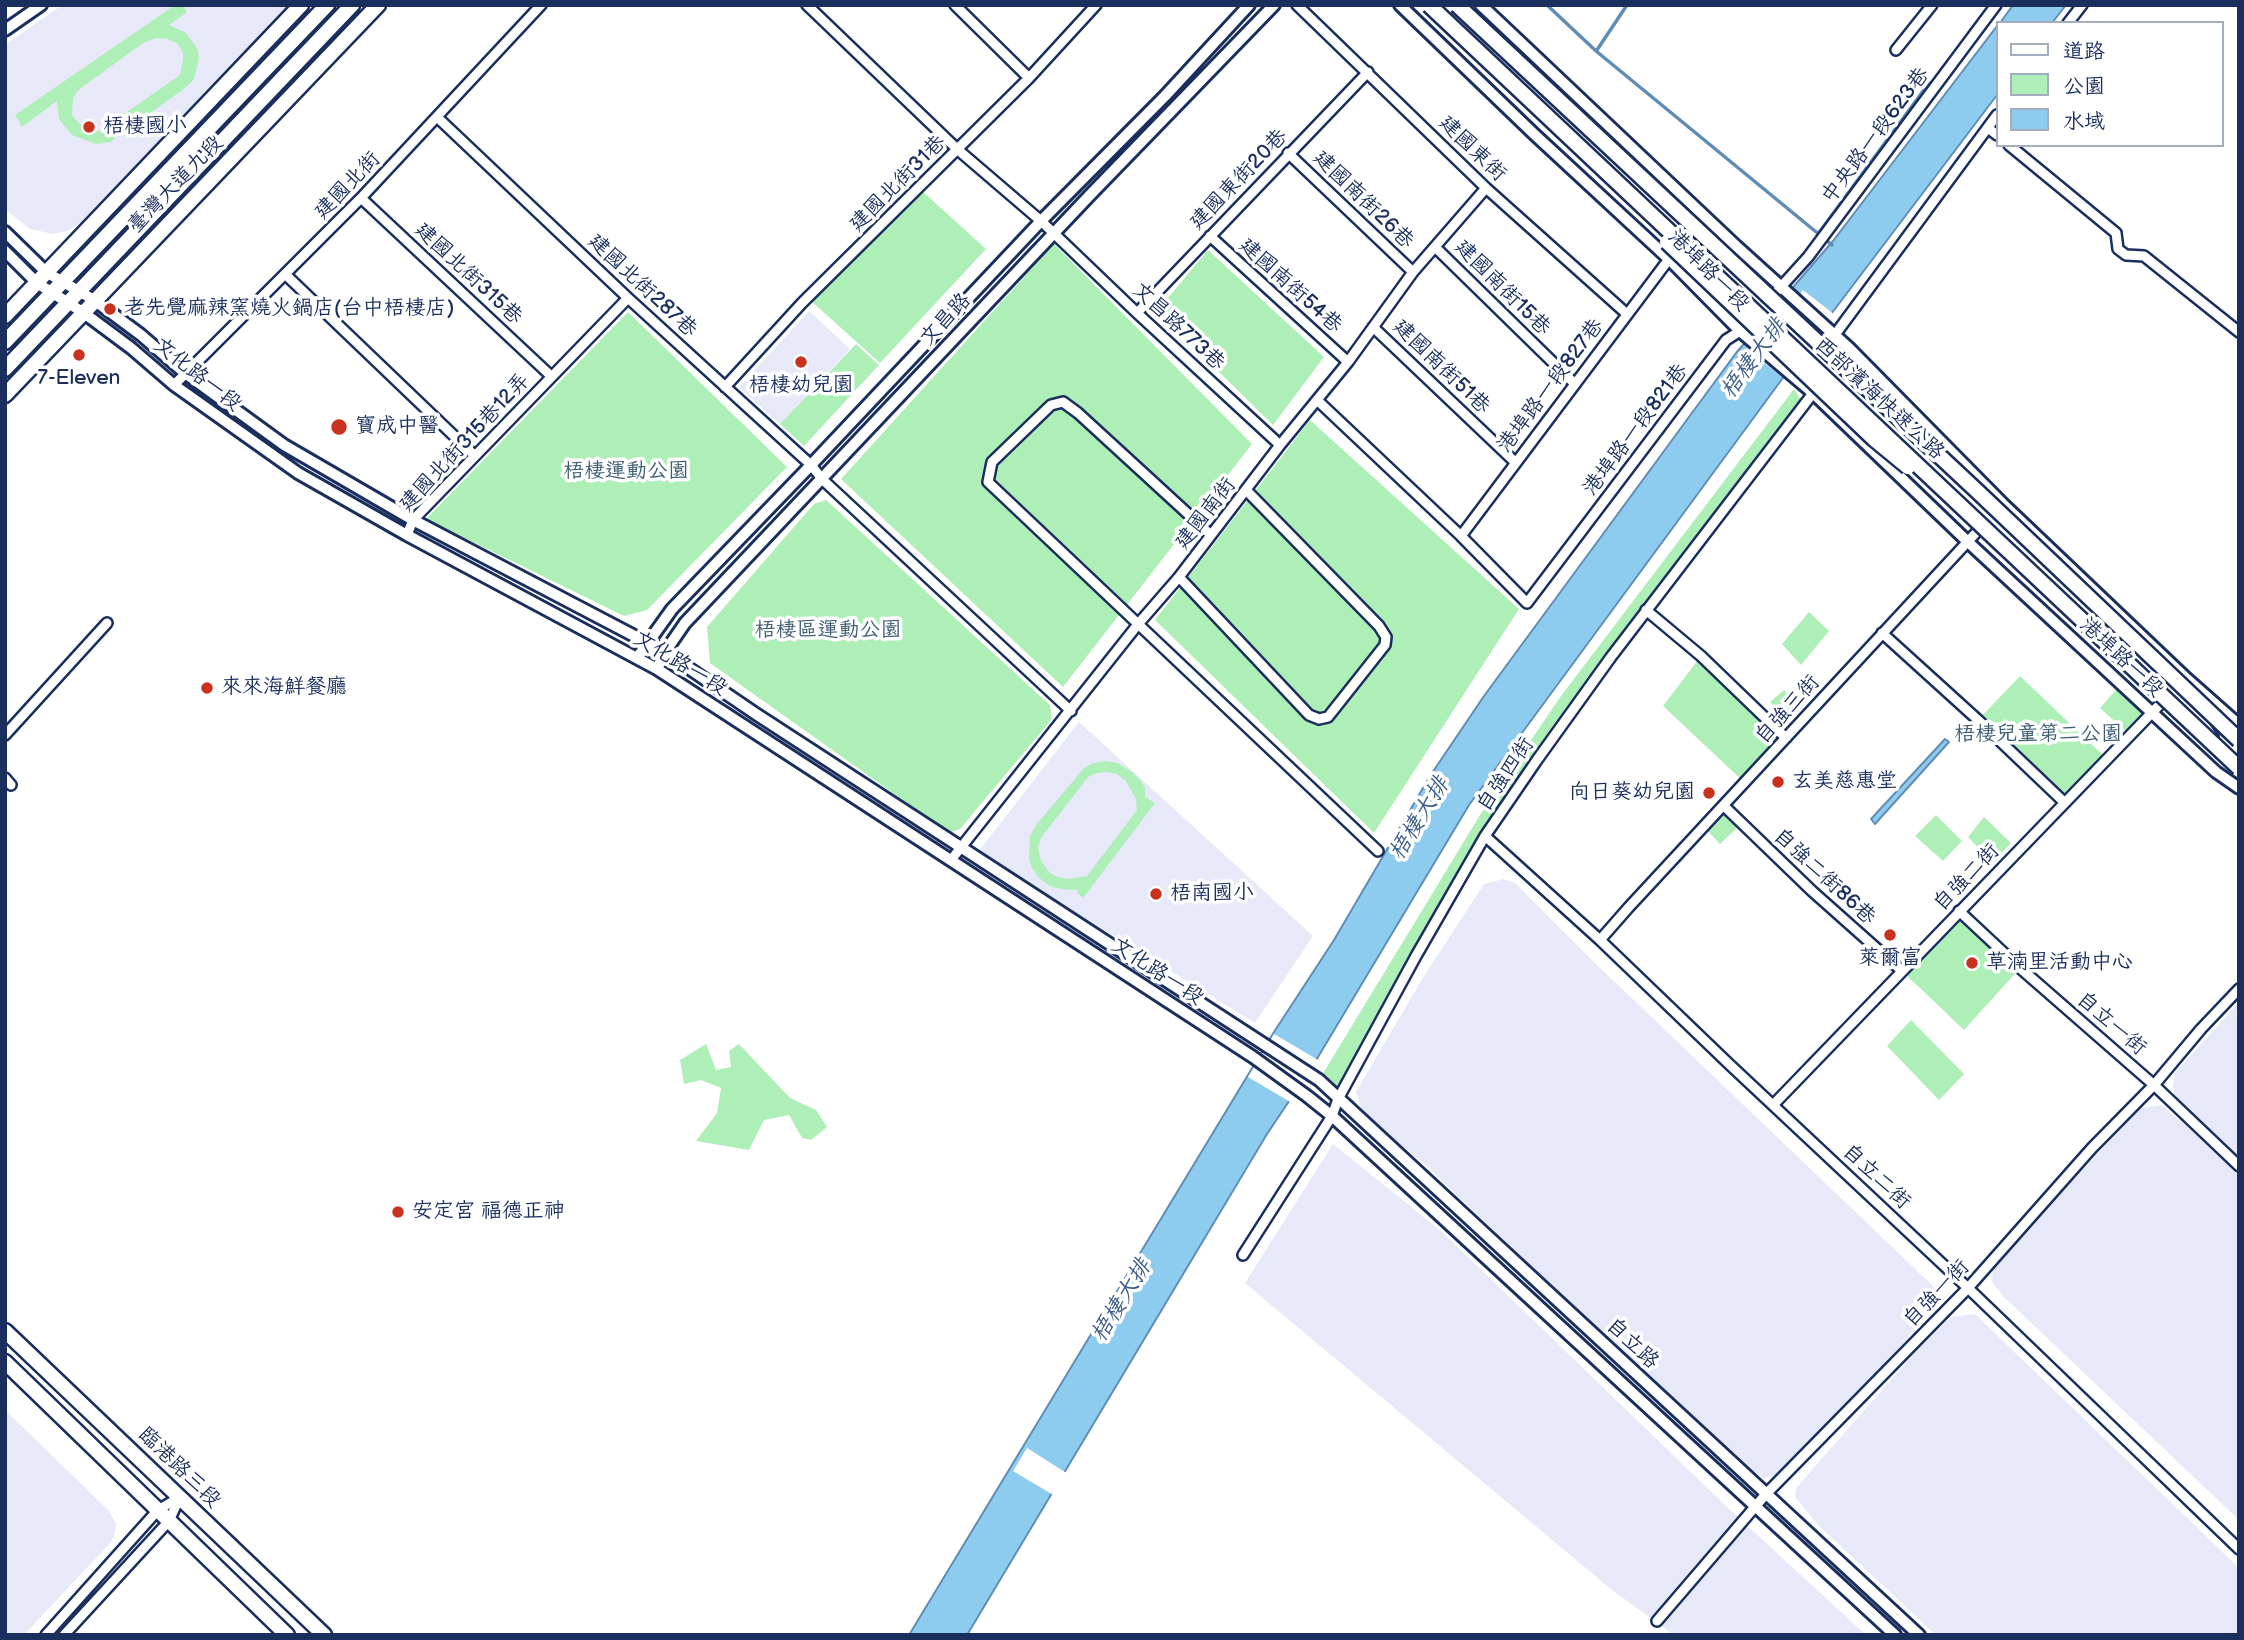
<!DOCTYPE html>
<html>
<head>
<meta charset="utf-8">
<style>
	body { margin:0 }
	#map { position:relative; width:2244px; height:1640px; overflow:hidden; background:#fff; font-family:"Balsamiq Sans","LXGW WenKai TC",sans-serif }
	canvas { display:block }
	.frame { position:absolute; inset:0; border:7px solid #1b2f5e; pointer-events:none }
	.legend { position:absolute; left:1996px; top:21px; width:228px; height:126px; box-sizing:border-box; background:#fff; border:2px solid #a4acbf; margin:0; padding:9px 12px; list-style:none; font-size:21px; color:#1b2f5e }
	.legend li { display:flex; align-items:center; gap:14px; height:35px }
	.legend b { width:35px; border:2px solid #a4acbf }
</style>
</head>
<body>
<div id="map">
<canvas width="2244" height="1640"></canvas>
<div class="frame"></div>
<ul class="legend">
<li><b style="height:9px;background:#fff"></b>道路</li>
<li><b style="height:19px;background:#aeefb7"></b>公園</li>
<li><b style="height:19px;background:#8eccef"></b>水域</li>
</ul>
</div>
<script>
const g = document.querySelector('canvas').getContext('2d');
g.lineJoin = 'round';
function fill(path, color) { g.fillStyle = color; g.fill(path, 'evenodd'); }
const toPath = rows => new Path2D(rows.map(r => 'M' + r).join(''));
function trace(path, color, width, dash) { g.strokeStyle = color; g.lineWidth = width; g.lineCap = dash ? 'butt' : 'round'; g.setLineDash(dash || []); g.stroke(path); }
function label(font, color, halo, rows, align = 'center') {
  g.font = font + ' "Balsamiq Sans","LXGW WenKai TC",sans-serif'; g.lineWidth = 7; g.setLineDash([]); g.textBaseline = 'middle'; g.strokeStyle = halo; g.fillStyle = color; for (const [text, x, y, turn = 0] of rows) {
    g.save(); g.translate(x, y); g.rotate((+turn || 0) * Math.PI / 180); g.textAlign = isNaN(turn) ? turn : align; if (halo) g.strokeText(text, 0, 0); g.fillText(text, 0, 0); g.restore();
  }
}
const built = toPath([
	[62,5,289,5,82,222,67,231,53,234,30,229,5,209,5,45],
	[809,311,850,349,780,424,739,387],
	[1079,722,1313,936,1255,1023,978,852],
	[1503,879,1515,883,1596,964,1935,1288,1934,1303,1908,1338,1783,1473,1764,1478,1731,1455,1419,1159,1364,1117,1356,1092,1424,976,1484,884],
	[2239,1002,2239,1161,2176,1103,2173,1087,2175,1073],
	[2161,1105,2184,1124,2239,1176,2239,1520,2005,1298,1992,1282,1993,1267,2140,1108],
	[1333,1144,1441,1231,1729,1509,1866,1635,1674,1635,1612,1590,1245,1283],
	[1975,1314,2239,1568,2239,1635,1936,1635,1819,1526,1795,1497,1796,1488,1918,1349,1951,1317],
	[5,1410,109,1511,116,1524,114,1537,110,1543,24,1635,5,1635]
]);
const green = toPath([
	[175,5,183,5,187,12,169,25,186,33,197,48,199,58,194,79,185,88,110,142,96,144,72,135,59,119,57,101,22,127,15,115],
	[156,38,168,39,178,44,183,53,183,59,180,75,104,128,96,132,83,128,72,115,73,99,77,91,143,43],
	[921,190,986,249,880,363,811,301],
	[1054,244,1252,444,1063,687,841,479],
	[1208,250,1324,357,1273,425,1157,311],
	[628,312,787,467,647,610,624,616,426,519],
	[856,344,879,365,804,446,780,424],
	[1794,389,1804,404,1636,619,1495,822,1341,1088,1319,1080,1480,815,1561,696],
	[1310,420,1519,609,1374,833,1155,620],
	[826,500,1050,705,1052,719,960,829,949,833,710,663,707,627,814,504],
	[1809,612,1829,631,1801,665,1782,644],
	[1701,656,1786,738,1745,783,1663,706],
	[2020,676,2106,758,2064,802,1978,720],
	[2121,684,2152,713,2130,735,2100,708],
	[1784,690,1802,707,1789,721,1770,702],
	[1107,761,1117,763,1131,771,1141,781,1145,788,1145,797,1155,803,1083,898,1077,893,1078,890,1060,889,1050,886,1039,878,1032,868,1029,859,1030,836,1037,824,1084,768,1093,763],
	[1107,772,1117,774,1126,781,1136,799,1137,810,1087,876,1068,879,1058,877,1050,873,1041,861,1038,847,1041,838,1088,777,1097,773],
	[1724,806,1742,823,1720,844,1704,827],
	[1936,815,1962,841,1943,861,1915,836],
	[1984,817,2011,843,1993,863,1968,837],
	[1959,911,2020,968,1964,1030,1902,971],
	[1911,1020,1964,1074,1939,1100,1887,1046],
	[706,1044,716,1070,731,1067,729,1051,739,1044,790,1098,816,1110,827,1127,811,1140,802,1138,789,1115,764,1120,749,1150,696,1141,717,1113,721,1088,701,1080,684,1084,680,1060]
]);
const water = toPath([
	[2013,5,2066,5,2052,23,2000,23,2013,5],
	[1997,26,1997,95,1788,371,1469,805,1312,1067,1267,1134,967,1635,909,1635,1274,1032,1334,940,1430,776,1484,696,1736,353,1833,241,1997,26],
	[1945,739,1949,742,1875,824,1871,819,1945,739]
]);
const pier = toPath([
	[1803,290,1835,315,1786,380,1754,355],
	[1274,1034,1318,1060,1292,1103,1248,1077],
	[1027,1448,1068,1474,1055,1496,1013,1471]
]);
const stream = toPath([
	[1547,5,1596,51,1832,245],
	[1597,50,1627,5],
	[1818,234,1929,83]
]);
const minor = toPath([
	[807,5,957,149,1041,221,1137,313,1280,445],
	[955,5,1029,78],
	[1297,5,1486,188,1627,314],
	[2068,23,2082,5],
	[1896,50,1932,5],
	[437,117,628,298,811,465,823,480,1071,711],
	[1988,128,1997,135],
	[2009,145,2116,233,2118,249,2126,255,2144,256,2239,332],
	[1288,153,1413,272],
	[361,198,551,376],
	[1210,236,1348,362],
	[1435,247,1575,384],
	[286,275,474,455],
	[1769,300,1808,257,1996,5],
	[1137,313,1368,72],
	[1373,327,1515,462],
	[1834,336,1997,115],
	[174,385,361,198,541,5],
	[725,387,802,303,1029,78,1096,5],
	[1317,400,1461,536,1527,603,1726,340,1740,331,1752,317],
	[407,535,413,520,628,298],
	[1211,535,1078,413,1063,402,1051,405,992,462,988,482,1378,851],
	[1461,536,1669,259],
	[1179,577,1309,715,1319,719,1328,717,1385,645,1386,637,1379,626,1246,490],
	[1646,610,1701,656,1786,738],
	[1882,633,1978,720,2064,802],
	[5,735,107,623],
	[5,778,11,785],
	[1724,806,1812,891,1902,971],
	[1485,836,1600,940,1729,1064,1968,1288,2239,1549],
	[951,860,1139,623,1179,577,1280,445,1348,362,1413,272,1486,188],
	[1959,911,2020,968,2154,1085,2239,1166],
	[1600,940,1629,907,1985,523],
	[1774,1104,2169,695],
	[1243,1255,1332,1116,1338,1099,1416,956,1485,836,1537,760,1611,657,1817,388],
	[1657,1621,1766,1494,1968,1288,2092,1148,2154,1085,2201,1029,2239,989],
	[46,1635,158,1510,180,1497],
	[64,1635,169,1521,179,1499]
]);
const tertiary = toPath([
	[1400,5,1534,134,1669,259,1740,331,1813,393,1968,542,2216,772,2239,788],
	[1439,5,1465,24,1990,518,2198,717,2212,737],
	[1481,5,1736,246,1850,349,2003,504,2187,679,2239,725],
	[5,30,41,5],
	[5,232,46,272,94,300,141,335,185,373,284,445,413,520,665,652,756,714,1319,1080,1919,1635],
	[5,251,37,283,84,313,131,348,174,385,298,473,407,535,657,669,1253,1057,1307,1096,1332,1116,1895,1635],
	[637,658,672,609,811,465,1041,221,1165,96,1249,5],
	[657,669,665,652,685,623,1090,195,1274,5]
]);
const primary = toPath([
	[5,316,301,5],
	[5,342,327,5],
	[5,369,352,5],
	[5,395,378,5],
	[5,1331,324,1635],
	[5,1362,287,1635]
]);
const trunkBridge = toPath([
	[1429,5,2239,768],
	[1457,5,1977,491,2239,740],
	[1667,242,1874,439,1908,467]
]);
const markers = [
	[89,127,7,"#c8321e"],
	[110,309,7,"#c8321e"],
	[79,355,7,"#c8321e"],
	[801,362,7,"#c8321e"],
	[339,427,9,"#c8321e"],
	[207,688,7,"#c8321e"],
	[1778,782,7,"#c8321e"],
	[1709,793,7,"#c8321e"],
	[1156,894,7,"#c8321e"],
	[1890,935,7,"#c8321e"],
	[1972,963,7,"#c8321e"],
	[398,1212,7,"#c8321e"]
];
const poiNames = [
	["梧棲國小",103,127],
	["老先覺麻辣窯燒火鍋店(台中梧棲店)",124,309],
	["7-Eleven",79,379,"center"],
	["梧棲幼兒園",801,386,"center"],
	["寶成中醫",355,427],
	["來來海鮮餐廳",221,688],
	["玄美慈惠堂",1792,782],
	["向日葵幼兒園",1695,793,"right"],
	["梧南國小",1170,894],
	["萊爾富",1890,959,"center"],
	["草湳里活動中心",1986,963],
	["安定宮 福德正神",412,1212]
];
const streetNames = [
	["中央路一段623巷",1876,136,-53],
	["建國東街",1472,149,44],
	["建國東街20巷",1239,180,-46],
	["建國北街31巷",898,184,-45],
	["臺灣大道九段",176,185,-46],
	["建國北街",348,186,-46],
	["建國南街26巷",1363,200,44],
	["港埠路一段",1708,271,45],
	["建國北街315巷",468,274,43],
	["建國北街287巷",642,286,43],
	["建國南街54巷",1290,286,42],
	["建國南街15巷",1502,288,45],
	["文昌路",946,320,-47],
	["文昌路773巷",1178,327,43],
	["建國南街51巷",1441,367,44],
	["文化路一段",197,375,38],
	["港埠路一段827巷",1551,386,-53],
	["西部濱海快速公路",1879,399,43],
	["港埠路一段821巷",1636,430,-53],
	["建國北街315巷12弄",465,443,-47],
	["建國南街",1206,514,-52],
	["港埠路一段",2121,658,43],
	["文化路一段",680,664,31],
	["自強三街",1788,710,-48],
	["自強四街",1506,775,-56],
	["自強二街86巷",1824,877,43],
	["自強二街",1967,878,-46],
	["文化路一段",1157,972,33],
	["自立一街",2111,1024,41],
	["自立二街",1876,1177,43],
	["自強一街",1937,1294,-46],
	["自立路",1632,1344,43],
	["臨港路三段",179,1468,44]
];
const parkNames = [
	["梧棲運動公園",626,472],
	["梧棲區運動公園",828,631],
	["梧棲兒童第二公園",2038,735]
];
const waterNames = [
	["梧棲大排",1754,359,-53],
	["梧棲大排",1420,819,-58],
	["梧棲大排",1122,1301,-58]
];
fill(built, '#e7e9f8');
fill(green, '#aeefb7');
fill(water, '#8eccef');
trace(water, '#608db5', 2);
fill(pier, '#fff');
trace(stream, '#608db5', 3.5);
trace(minor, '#1b2f5e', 14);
trace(tertiary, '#1b2f5e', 16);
trace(primary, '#1b2f5e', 19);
trace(minor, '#fff', 9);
trace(tertiary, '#fff', 10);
trace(primary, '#fff', 14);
trace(trunkBridge, '#1b2f5e', 19, []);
trace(trunkBridge, '#fff', 14);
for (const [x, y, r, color] of markers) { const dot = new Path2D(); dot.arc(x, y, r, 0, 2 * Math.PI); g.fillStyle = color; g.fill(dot); trace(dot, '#fff', 2.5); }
label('21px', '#1b2f5e', '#fff', poiNames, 'left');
label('21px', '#1b2f5e', '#fff', streetNames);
label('21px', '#405f74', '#fff', parkNames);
label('italic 23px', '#3e5e8a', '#fff', waterNames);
</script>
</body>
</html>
